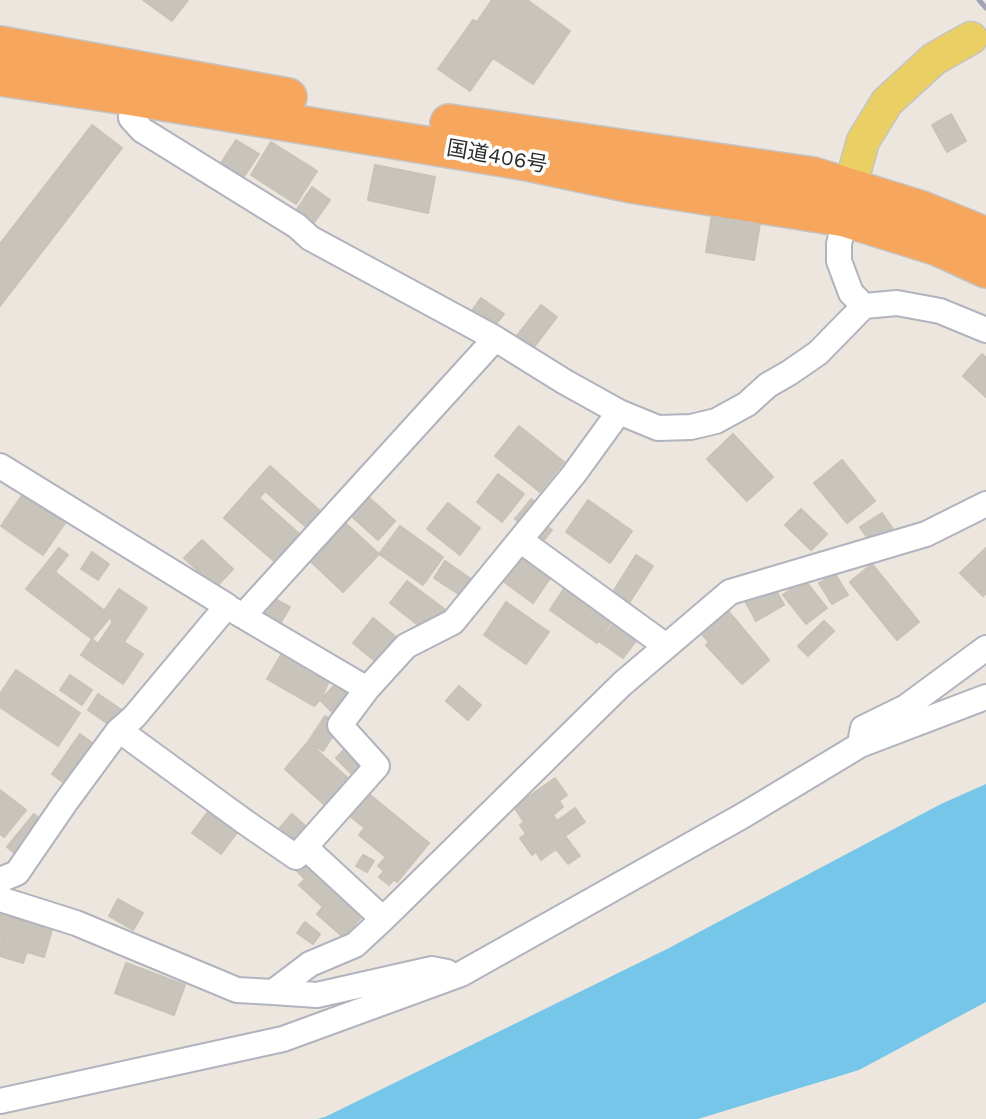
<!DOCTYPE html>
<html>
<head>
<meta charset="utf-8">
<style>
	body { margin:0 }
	canvas { display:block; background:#ece6de }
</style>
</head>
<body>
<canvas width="986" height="1119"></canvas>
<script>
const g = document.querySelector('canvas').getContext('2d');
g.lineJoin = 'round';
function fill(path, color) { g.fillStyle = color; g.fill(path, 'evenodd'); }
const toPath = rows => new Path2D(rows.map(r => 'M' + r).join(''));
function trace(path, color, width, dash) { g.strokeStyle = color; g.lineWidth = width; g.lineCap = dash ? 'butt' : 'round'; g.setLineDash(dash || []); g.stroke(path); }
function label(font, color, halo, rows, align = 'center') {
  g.font = font + ' "Work Sans","Noto Sans JP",sans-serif'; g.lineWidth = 7; g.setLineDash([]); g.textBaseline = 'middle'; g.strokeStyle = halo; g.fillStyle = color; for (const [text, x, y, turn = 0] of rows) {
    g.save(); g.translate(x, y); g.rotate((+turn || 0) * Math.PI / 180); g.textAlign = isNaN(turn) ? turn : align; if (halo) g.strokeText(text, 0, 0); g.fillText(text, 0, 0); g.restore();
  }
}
const water = toPath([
	[986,784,986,1002,859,1070,698,1119,317,1119,325,1117,669,948,941,804]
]);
const building = toPath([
	[143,0,188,0,172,21,143,0],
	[492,0,527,0,570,31,533,84,493,58,470,91,438,69,473,20,477,22,492,0],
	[951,114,966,141,947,152,932,125,951,114],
	[92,125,122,148,0,306,0,244,92,125],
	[236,140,259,154,241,181,219,166,236,140],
	[271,142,317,171,296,204,251,175,271,142],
	[375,165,435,177,428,213,368,200,375,165],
	[312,187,330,200,311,227,293,215,312,187],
	[712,215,760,223,754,260,706,252,712,215],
	[481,298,504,314,493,328,471,312,481,298],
	[541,305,557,317,531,351,515,338,541,305],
	[982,354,986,358,986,397,963,376,982,354],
	[519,426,564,462,540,492,495,456,519,426],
	[733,434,773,477,747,501,707,459,733,434],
	[842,460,875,501,847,523,814,483,842,460],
	[270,466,319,510,305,526,265,491,259,498,304,538,280,566,224,518,270,466],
	[498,474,524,494,502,522,477,502,498,474],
	[364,493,395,521,378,540,347,512,364,493],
	[23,494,65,523,43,555,1,526,23,494],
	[531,499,541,507,525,527,515,519,531,499],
	[588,500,632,531,610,563,566,532,588,500],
	[448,503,480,528,460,555,427,529,448,503],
	[801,509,827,534,811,550,785,525,801,509],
	[882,513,895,532,874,547,860,527,882,513],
	[340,518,379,554,343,592,305,556,340,518],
	[544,524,552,530,541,544,533,537,544,524],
	[400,526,443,557,423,585,379,554,400,526],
	[202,540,233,569,216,587,184,558,202,540],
	[59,548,68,555,55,572,111,616,92,639,26,589,59,548],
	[986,548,986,593,983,596,960,573,986,548],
	[520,551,553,574,533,603,500,579,520,551],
	[92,552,109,564,98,580,81,569,92,552],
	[636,555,653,566,629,603,613,592,636,555],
	[445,561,474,581,463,597,434,578,445,561],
	[872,564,919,622,897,640,850,582,872,564],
	[835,574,848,595,832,604,819,583,835,574],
	[804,579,827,608,806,624,783,595,804,579],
	[407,581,447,611,444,618,418,625,390,603,407,581],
	[569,581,617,614,597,643,550,610,569,581],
	[772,583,784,605,756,621,744,599,772,583],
	[119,589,147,608,124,642,143,654,123,684,81,655,92,639,98,644,112,623,111,616,104,611,119,589],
	[272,597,290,607,280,624,262,614,272,597],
	[506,602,549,632,526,664,484,635,506,602],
	[722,604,735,619,710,643,696,628,722,604],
	[619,616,642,633,623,658,600,642,619,616],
	[373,618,401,641,381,666,353,643,373,618],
	[735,619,769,660,742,684,706,645,735,619],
	[824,621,834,631,808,656,798,646,824,621],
	[284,650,331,677,320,700,314,706,267,679,284,650],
	[16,670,80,713,58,746,0,707,0,694,16,670],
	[70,675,92,690,82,705,60,690,70,675],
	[342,678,357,692,335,715,320,700,342,678],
	[459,686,481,705,468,720,446,701,459,686],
	[98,694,122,710,111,726,88,710,98,694],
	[325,716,340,725,323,751,308,742,325,716],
	[80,734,92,743,64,783,52,774,80,734],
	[308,742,352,782,328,808,285,769,308,742],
	[347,747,364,764,353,775,336,758,347,747],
	[555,778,567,795,559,801,563,807,553,815,557,821,575,808,585,822,565,836,580,856,568,864,556,849,541,860,536,852,532,855,520,838,526,834,520,825,524,822,514,807,555,778],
	[0,790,26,810,4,837,0,834,0,790],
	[365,791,429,843,397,882,394,879,389,885,379,877,384,871,378,866,386,857,359,835,365,828,346,813,365,791],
	[216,801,245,822,221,854,192,833,216,801],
	[34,814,45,823,18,856,7,847,34,814],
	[292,814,311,831,297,847,277,831,292,814],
	[363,855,374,861,367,872,356,866,363,855],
	[306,857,366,912,343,937,317,914,323,907,299,885,305,879,295,869,306,857],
	[118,899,143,913,133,930,109,916,118,899],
	[0,913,10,916,2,940,0,939,0,913],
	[10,916,52,930,44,957,27,952,23,963,0,956,0,946,10,916],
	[305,922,320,934,313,944,297,933,305,922],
	[126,963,185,985,174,1015,115,993,126,963]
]);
const minor = toPath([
	[133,97,131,118,142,130,297,226,310,238,491,336,565,382,619,412,658,428,691,427,716,421,747,404,768,385,789,373,818,353,864,306],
	[845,218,839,244,839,261,851,293,864,306,897,303,940,311,986,330],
	[0,466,227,606,134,717,118,731,65,803,17,873,0,880],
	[520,540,666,646],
	[231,609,367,689,340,725,377,766,305,847],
	[243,616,495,339],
	[367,689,406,646,453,622,574,474,619,412],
	[119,730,245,822,296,857,305,847,383,919],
	[861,738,863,728,906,707,986,648],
	[0,899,76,923,237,990,273,992],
	[447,972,432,969,317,995,273,992,310,964,355,945,383,919,622,684,730,592,926,534,986,504],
	[0,1101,283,1039,461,974,744,815,860,745,986,697]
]);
const major = toPath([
	[846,210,850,188,863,141,887,102,934,59,971,38]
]);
const highway = toPath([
	[0,45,288,97],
	[0,77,133,97,522,161,631,184,845,218,938,247,986,269],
	[449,123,813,176,922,210,986,236]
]);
const rail = toPath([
	[979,0,986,8]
]);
const streetNames = [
	["国道406号",497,157,10]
];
fill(water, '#76c6e9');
fill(building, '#c8c4bc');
trace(building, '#c8c2b7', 2);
trace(minor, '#b1b3be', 28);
trace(major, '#c4c4c4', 35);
trace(highway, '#c4c4c4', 40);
trace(minor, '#fff', 24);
trace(major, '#ead064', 32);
trace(highway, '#f7a65e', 37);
trace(rail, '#a1a3b4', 5);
label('21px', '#2b2b2b', '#fff', streetNames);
</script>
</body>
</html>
